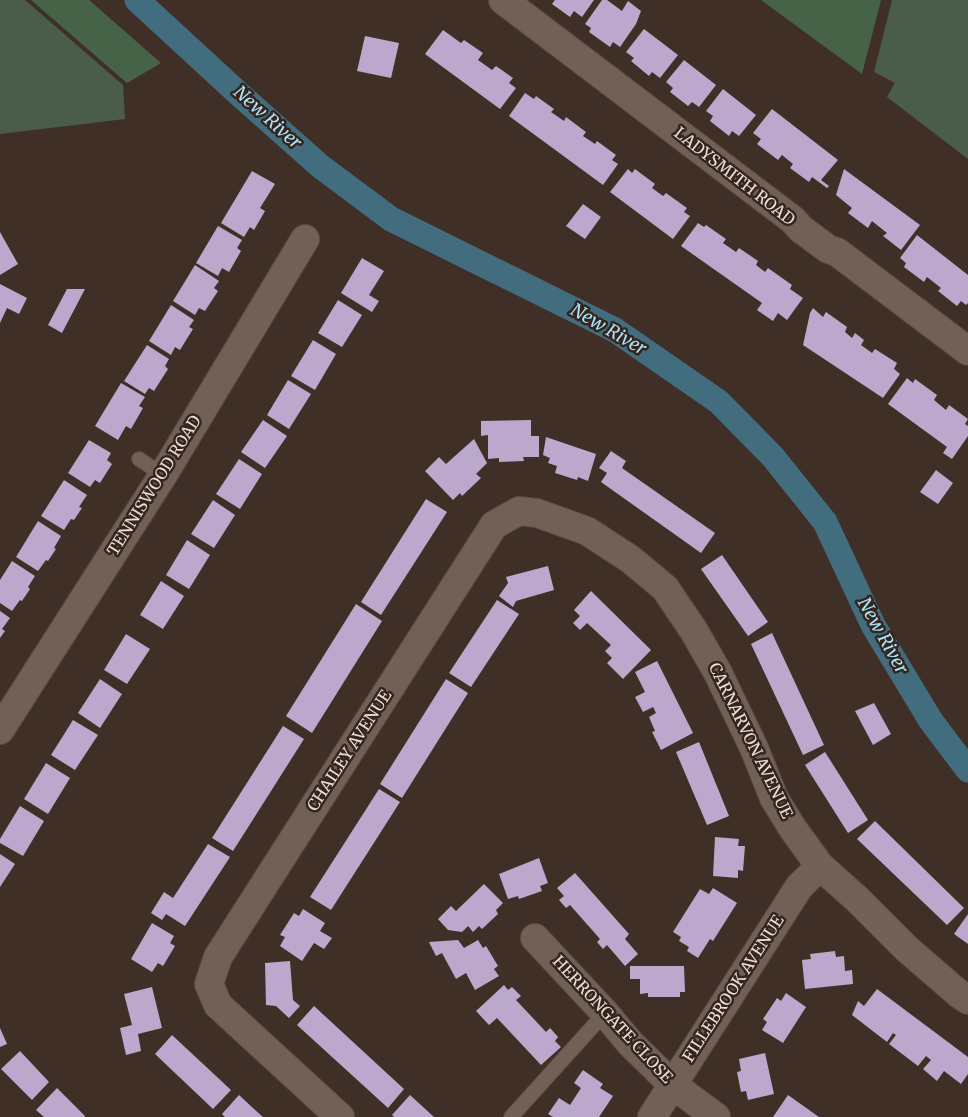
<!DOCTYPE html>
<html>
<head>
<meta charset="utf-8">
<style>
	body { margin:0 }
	canvas { display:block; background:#3f2f27 }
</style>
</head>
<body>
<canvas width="968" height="1117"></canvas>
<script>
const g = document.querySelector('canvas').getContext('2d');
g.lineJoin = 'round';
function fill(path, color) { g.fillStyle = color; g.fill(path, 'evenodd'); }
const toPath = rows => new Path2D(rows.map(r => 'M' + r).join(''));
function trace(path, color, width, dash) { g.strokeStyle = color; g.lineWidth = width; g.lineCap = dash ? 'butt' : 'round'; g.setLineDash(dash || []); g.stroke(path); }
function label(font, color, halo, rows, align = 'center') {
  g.font = font + ' Merriweather,serif'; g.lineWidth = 5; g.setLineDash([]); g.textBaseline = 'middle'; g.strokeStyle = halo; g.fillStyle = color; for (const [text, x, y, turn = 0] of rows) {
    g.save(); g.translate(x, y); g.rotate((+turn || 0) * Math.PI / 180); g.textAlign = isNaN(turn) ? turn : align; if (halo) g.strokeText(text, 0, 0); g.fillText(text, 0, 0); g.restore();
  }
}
const green = toPath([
	[0,0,25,0,123,85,125,119,0,134],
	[892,0,968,0,968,159,887,97,895,83,874,72]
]);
const forest = toPath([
	[31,0,89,0,161,63,127,83],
	[761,0,881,0,862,74]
]);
const canal = toPath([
	[137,0,239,94,320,166,391,219,615,330,719,402,773,457,825,522,873,625,931,721,968,770]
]);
const building = toPath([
	[555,0,594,0,582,17,574,11,570,17,552,4],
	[602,0,607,0,622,11,628,1,641,11,636,24,620,47,613,42,610,47,589,32,591,28,585,24],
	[644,29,678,55,660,78,652,72,649,76,631,61,634,58,626,52],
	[443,30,461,43,464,40,483,53,478,60,492,70,496,66,513,78,509,83,516,88,500,109,425,54],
	[365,36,399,43,391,78,357,71],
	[684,60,716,85,699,107,692,102,688,106,670,92,673,88,666,82],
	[723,89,756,115,739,136,732,131,729,136,710,121,713,116,706,111],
	[525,93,534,99,536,96,554,109,551,112,564,121,566,117,586,132,583,136,595,144,597,141,616,155,612,160,618,164,603,185,509,116],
	[772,109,838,160,821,180,829,186,827,188,812,177,809,182,790,168,793,164,782,155,778,160,757,144,761,139,753,133],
	[628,169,632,173,635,169,655,184,652,188,663,196,666,193,687,208,684,212,690,216,673,239,610,192],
	[844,169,920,225,901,250,883,236,887,233,872,221,868,228,848,213,852,208,836,195],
	[252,171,275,184,260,208,265,211,254,230,250,227,244,237,221,223],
	[583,204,601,217,585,239,566,226],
	[698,223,704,227,706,225,726,239,723,243,736,252,739,248,758,261,756,265,765,272,768,268,792,285,790,289,803,298,787,320,778,313,773,321,757,310,762,303,681,246],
	[218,226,242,240,237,248,241,251,229,272,222,268,218,276,196,263],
	[0,232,18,264,0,275],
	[917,235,968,275,968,303,966,305,961,301,957,306,938,291,941,288,927,277,924,282,904,267,906,263,900,258],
	[362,258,384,271,369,295,379,301,372,312,341,293],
	[195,265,219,281,214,288,218,291,205,311,199,308,195,315,173,301],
	[0,284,27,298,19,314,7,308,0,323],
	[67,289,85,289,62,333,48,325],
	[338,300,362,315,342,347,318,333],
	[171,305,194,320,189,327,193,329,180,350,175,347,171,355,149,341],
	[813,308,823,317,826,312,847,327,845,332,852,338,855,333,864,340,861,345,872,353,875,349,897,363,894,369,900,374,883,398,803,345,810,313],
	[313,340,336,354,315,390,291,376],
	[147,345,169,359,165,366,168,369,154,391,149,388,145,394,124,381],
	[907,378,913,383,915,379,937,395,934,400,946,410,949,405,968,419,965,424,968,426,968,436,952,459,943,453,947,447,888,404],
	[288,380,311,394,289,429,267,415],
	[121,383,145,397,139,406,143,408,131,429,126,426,118,440,95,426],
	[263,420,287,436,265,468,241,452],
	[531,420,531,436,539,436,539,457,523,457,524,461,499,462,499,458,488,459,488,435,481,436,481,421],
	[546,437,596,454,588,481,578,477,577,480,555,473,557,466,548,463,550,458,543,455],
	[474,439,487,463,476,474,481,478,462,496,460,493,453,500,425,471,439,457,446,464],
	[89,440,111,453,107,460,112,464,100,483,95,480,90,487,68,473],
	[611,451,626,461,622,468,715,533,701,553,601,482,607,473,599,468],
	[239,459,262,474,240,509,216,494],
	[936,470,953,483,938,504,920,492],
	[64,480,87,495,79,507,82,508,74,520,71,519,64,530,41,516],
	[426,499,447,512,381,615,361,602],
	[213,500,235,515,214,548,191,534],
	[38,521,61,536,54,548,56,549,48,561,46,560,38,571,16,557],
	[187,540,210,555,189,589,166,575],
	[722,555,768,622,748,636,701,569],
	[12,561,35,576,28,587,30,589,22,601,20,600,12,611,0,603,0,580],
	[548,566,554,590,516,601,513,607,499,596,508,583,506,577],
	[161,581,184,596,163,629,140,615],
	[591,591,651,650,623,679,607,663,612,658,605,651,611,645,587,623,580,630,573,623,580,616,574,610],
	[497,600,519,614,471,687,449,673],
	[356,604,382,621,312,733,286,716],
	[0,611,10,618,2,629,5,631,0,638],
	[772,633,824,745,803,755,751,644],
	[126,634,150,649,127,684,104,670],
	[657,661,693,733,661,750,652,732,655,731,649,717,656,713,653,707,643,712,635,697,645,692,635,672],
	[100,679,122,694,100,728,78,713],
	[446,679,468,693,402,798,380,784],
	[874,703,891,734,873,745,855,711],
	[73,720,98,735,75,770,51,755],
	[283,726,304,739,233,851,212,838],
	[699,742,729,816,707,825,676,752],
	[825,752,868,820,848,833,805,765],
	[46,763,70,778,48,814,24,799],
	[379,789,400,802,331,910,310,897],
	[20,806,44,821,23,856,0,843,0,839],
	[875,821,964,908,947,925,857,839],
	[715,837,739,839,738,846,745,846,743,871,738,870,738,878,713,876],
	[208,844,230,857,185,926,166,914,162,920,151,913,164,892,173,898],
	[0,854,15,864,0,887],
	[539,858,548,883,540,886,542,891,519,899,518,896,508,899,499,874],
	[575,873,629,934,625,939,638,954,625,966,607,945,603,949,597,942,600,939,570,905,566,908,559,900,564,896,557,888],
	[484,884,503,903,496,910,498,914,482,929,479,926,473,932,468,926,462,932,448,930,438,919,451,906,456,911],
	[713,888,737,903,713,941,710,939,698,958,687,951,689,947,679,941,681,937,673,932,700,889,709,894],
	[303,909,325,923,320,931,332,938,324,949,314,943,302,961,280,946,285,937,280,935,294,913,299,916],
	[968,914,968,944,954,934],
	[152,923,174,936,170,943,175,946,163,966,158,963,152,972,131,959],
	[458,940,464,948,478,940,483,948,486,946,498,966,494,969,499,976,475,990,466,973,456,979,442,953,436,956,429,942],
	[835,951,836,957,844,956,845,971,852,970,853,984,805,989,802,960,811,959,810,954],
	[290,961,293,1000,300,1006,289,1018,276,1006,266,1005,265,963],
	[630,966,684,966,685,992,680,992,680,997,648,997,648,993,640,994,640,979,630,979],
	[504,985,508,990,512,987,521,996,516,1000,546,1032,550,1028,558,1037,555,1041,561,1047,541,1065,497,1018,489,1025,476,1011],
	[152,987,162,1028,138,1034,141,1051,126,1055,120,1028,132,1025,124,994],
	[877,989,968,1057,968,1074,961,1084,944,1071,937,1081,923,1069,931,1060,926,1056,918,1066,889,1044,896,1035,893,1033,887,1042,852,1015,858,1001,864,1006],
	[786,993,806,1007,783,1043,762,1030,767,1022,763,1019,777,998,781,1001],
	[314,1006,404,1089,388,1108,297,1025],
	[0,1028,7,1044,0,1047],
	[172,1035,231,1090,213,1109,155,1054],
	[20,1051,49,1082,32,1100,1,1069],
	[765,1053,774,1094,748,1100,746,1091,741,1092,737,1072,741,1071,739,1059],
	[583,1070,603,1084,600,1088,613,1096,599,1117,553,1117,548,1114,559,1098,570,1105,581,1088,574,1083],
	[57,1088,85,1116,84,1117,44,1117,36,1110],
	[239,1095,254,1109,263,1117,225,1117,222,1114],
	[410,1095,434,1117,394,1117,392,1115],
	[788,1095,819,1117,773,1117]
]);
const service = toPath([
	[139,459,163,475],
	[511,1117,605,1013]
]);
const minor = toPath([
	[503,0,793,220,801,229,828,249,837,252,968,351],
	[0,730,163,475,305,239],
	[535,938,605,1013,630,1043,673,1085,716,1117],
	[340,1117,218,1005,209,984,218,957,494,525,519,511,537,513,587,531,630,559,665,588,694,631,718,673,754,748,774,798,793,829,820,866,857,899,907,949,958,993,968,1000],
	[652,1117,799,887,820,866]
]);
const streetNames = [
	["LADYSMITH ROAD",734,177,38],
	["TENNISWOOD ROAD",155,486,-58],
	["CARNARVON AVENUE",750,741,64],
	["CHAILEY AVENUE",350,751,-57],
	["FILLEBROOK AVENUE",734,989,-57],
	["HERRONGATE CLOSE",612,1020,47]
];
const waterNames = [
	["New River",267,118,42],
	["New River",608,330,30],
	["New River",882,636,61]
];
fill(green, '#4a5c4a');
fill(forest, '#476347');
trace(canal, '#416d7e', 25);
fill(building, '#bba8cc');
trace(service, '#594b44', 16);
trace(minor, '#594b44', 30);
trace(service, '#726056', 14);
trace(minor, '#726056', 28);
label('16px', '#e9dfd9', '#35251d', streetNames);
label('italic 18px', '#aae5fd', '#35251d', waterNames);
</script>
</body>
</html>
